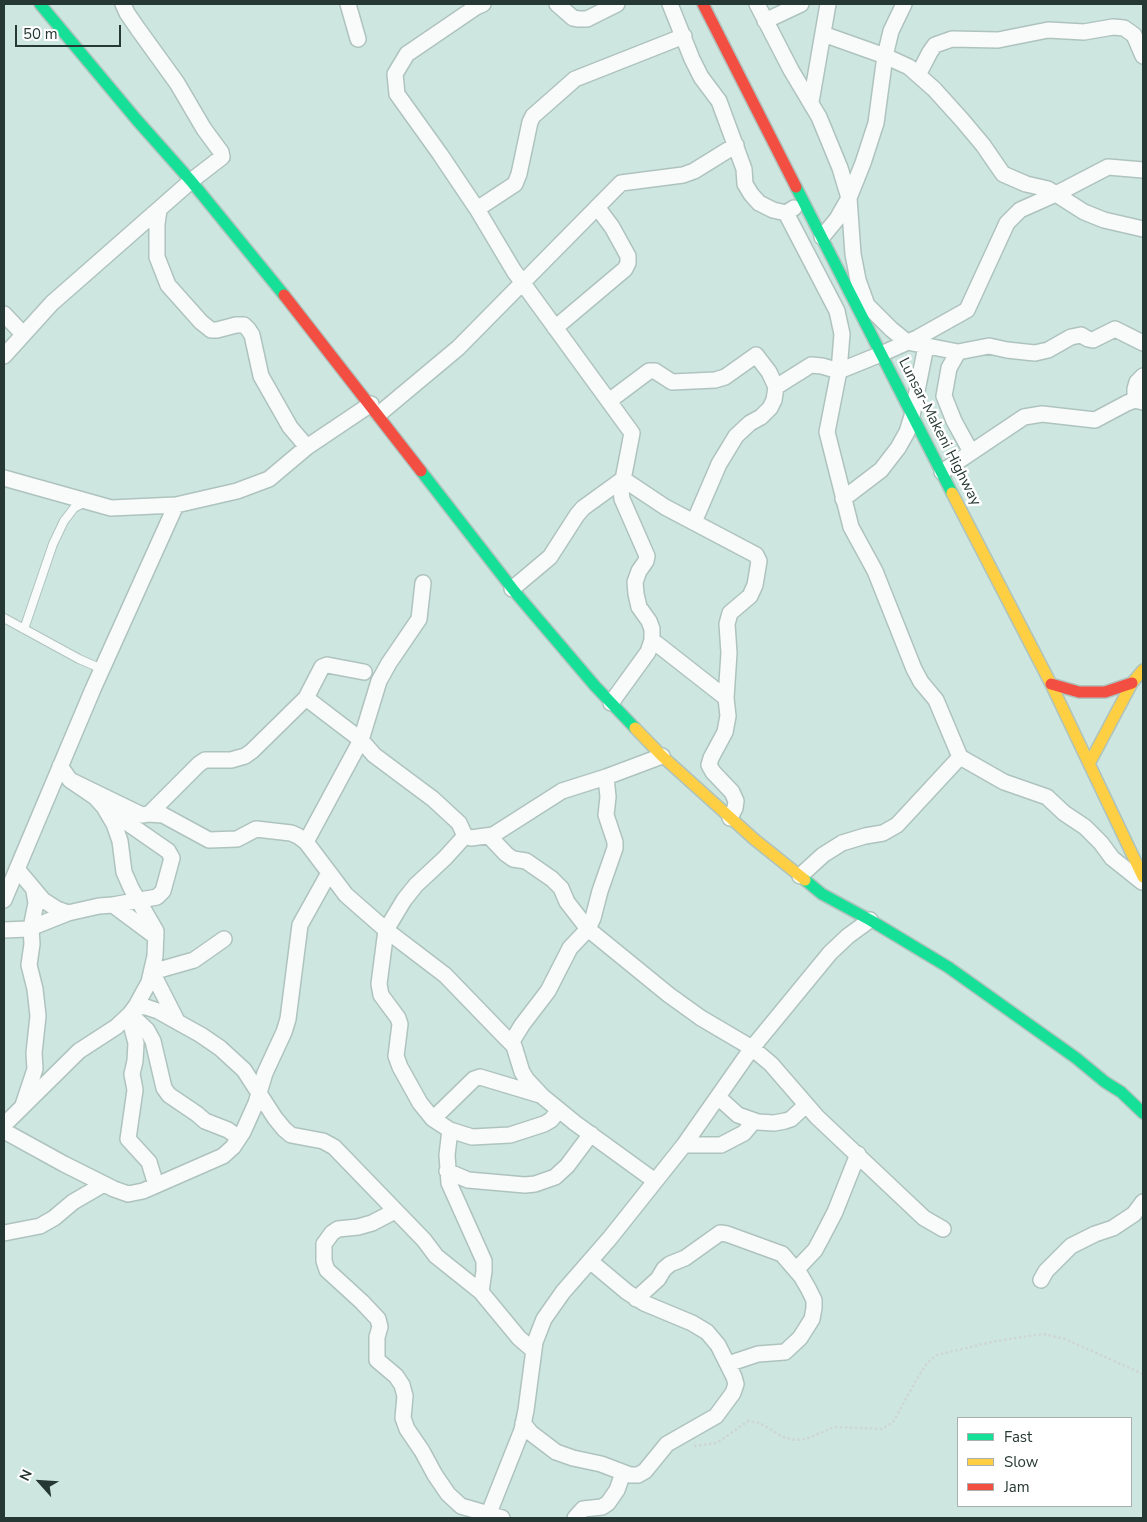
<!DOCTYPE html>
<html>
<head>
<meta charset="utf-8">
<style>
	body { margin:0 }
	#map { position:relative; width:1147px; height:1522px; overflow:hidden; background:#cee6e0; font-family:"Nunito Sans",sans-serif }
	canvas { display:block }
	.frame { position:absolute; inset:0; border:5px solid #263833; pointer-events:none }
	.legend { position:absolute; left:957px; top:1417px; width:175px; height:90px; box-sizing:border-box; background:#fff; border:1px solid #a8afad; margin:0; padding:6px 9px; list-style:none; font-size:15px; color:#263833 }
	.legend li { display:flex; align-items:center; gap:10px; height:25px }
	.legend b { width:25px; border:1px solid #a8afad }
	.north { position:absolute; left:15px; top:1457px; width:50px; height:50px; -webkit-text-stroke:4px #fff; paint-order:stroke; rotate:296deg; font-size:14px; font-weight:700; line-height:20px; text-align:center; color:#263833 }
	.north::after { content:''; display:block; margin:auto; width:18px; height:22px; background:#263833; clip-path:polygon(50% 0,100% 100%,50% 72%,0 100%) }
	.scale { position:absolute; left:15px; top:25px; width:106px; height:22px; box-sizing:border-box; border:2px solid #263833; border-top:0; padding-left:6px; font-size:15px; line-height:18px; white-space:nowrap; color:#263833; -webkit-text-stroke:4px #fff; paint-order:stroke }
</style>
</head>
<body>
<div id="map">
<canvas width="1147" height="1522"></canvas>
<div class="frame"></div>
<ul class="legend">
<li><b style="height:6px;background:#16e098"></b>Fast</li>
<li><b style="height:6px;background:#ffcf43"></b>Slow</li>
<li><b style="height:6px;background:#f24e42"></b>Jam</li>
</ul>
<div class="north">N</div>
<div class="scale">50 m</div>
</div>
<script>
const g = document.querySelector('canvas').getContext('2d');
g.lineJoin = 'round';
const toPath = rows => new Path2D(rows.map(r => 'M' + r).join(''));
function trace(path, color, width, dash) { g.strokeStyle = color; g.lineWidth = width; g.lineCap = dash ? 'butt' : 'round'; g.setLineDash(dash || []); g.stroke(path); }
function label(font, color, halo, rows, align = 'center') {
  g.font = font + ' "Nunito Sans",sans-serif'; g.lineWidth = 5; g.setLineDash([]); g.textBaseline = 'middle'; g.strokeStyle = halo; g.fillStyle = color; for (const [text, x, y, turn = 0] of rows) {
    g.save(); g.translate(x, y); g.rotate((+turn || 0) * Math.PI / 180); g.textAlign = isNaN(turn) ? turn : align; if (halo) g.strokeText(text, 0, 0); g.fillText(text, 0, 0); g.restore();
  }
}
const path = toPath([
	[694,1446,717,1443,748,1421,760,1423,783,1437,795,1440,806,1439,834,1427,882,1429,893,1422,917,1379,927,1363,937,1355,996,1341,1043,1334,1065,1339,1143,1374]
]);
const lane = toPath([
	[4,618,79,659,102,669],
	[24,629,53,544,64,521,74,508,85,502]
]);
const street = toPath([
	[348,4,358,39],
	[483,4,476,7,407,54,395,74,397,94,440,154,477,209,514,271,632,433,621,490,622,499,647,556,646,561,639,571,635,582,636,594,639,607,649,621,652,629,652,640,648,652,611,703],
	[557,4,573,18,579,19,587,19,617,4],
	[670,4,692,59,701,77,719,101,744,169,745,184,751,194,759,203,773,210,786,213,794,208],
	[757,4,791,70,819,117,840,168,849,198,837,219,822,237],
	[904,4,891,31,885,56,876,123,863,163,849,198,853,254,858,280,867,305,891,329,907,342,958,352,989,346,1007,350,1035,353,1048,350,1071,337,1081,335,1088,339,1093,340,1115,329,1143,343],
	[765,21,801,4],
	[823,34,885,56,909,67,934,89,962,120,983,145,1003,174,1026,184,1048,189,1084,212,1104,220,1143,229],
	[918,75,930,52,935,45,952,39,998,40,1048,30,1084,32,1113,27,1124,28,1134,35,1143,56],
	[811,102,828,4],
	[477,209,515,184,519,174,530,122,533,116,575,79,684,36],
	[159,210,157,224,157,257,168,285,201,322,211,330,217,330,236,325,244,325,248,329,252,335,261,376,290,427,307,447],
	[786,213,837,311,842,334,839,371,827,432,851,527,875,571,914,669,921,682,936,700,960,757,1004,782,1047,797,1064,813,1085,827,1101,843,1112,858,1142,882],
	[4,314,23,334],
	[555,328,625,269,628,263,628,256,612,227,597,207],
	[958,352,949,368,944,396,954,421,971,452],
	[4,356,52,303,76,282,191,181,222,157,221,152,204,129,177,83,138,29,127,13,123,4],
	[776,387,811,365,822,366,839,371,881,354,917,338,967,310,1007,223,1020,210,1056,194,1108,167,1143,170],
	[1135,400,1135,389,1137,382,1143,376],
	[609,401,649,371,655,371,672,382,715,380,725,377,756,355,769,372,776,387,774,400,770,408,761,417,750,423,736,436,719,464,694,522],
	[379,414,458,348,621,183,683,175,694,171,736,145],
	[942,472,1024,417,1042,414,1095,420,1127,403,1135,400,1143,402],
	[4,478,111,508,176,505,237,491,269,479,307,447,371,404],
	[843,499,881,470,898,448,907,432,912,416,926,346],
	[512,589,550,557,577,515,583,508,623,479,665,507,756,555,759,561,755,585,750,596,730,613,727,624,729,653,726,698,728,716,725,732,711,758,709,765,713,772,732,792,736,801,735,808,730,818],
	[652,640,726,698],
	[306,698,322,667,327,665,364,672],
	[70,780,142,815,149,814,199,764,205,760,231,760,245,756,252,751,306,698,361,740,374,755,433,799,459,823,465,836,471,838,493,835,562,791,606,777,662,756],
	[106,808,168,851,172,858,163,891,157,897,113,905],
	[149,814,163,815,209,840,237,839,256,829,291,833,298,836,306,842,346,895,386,930,445,975,506,1038,514,1046,522,1072,527,1080,542,1096,575,1123,655,1181],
	[465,836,445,858,416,885,404,900,386,930,379,984,381,995,398,1018,400,1024,396,1056,400,1067,420,1103,433,1119,450,1130,472,1137,510,1135,544,1124,551,1120,559,1110],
	[489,836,506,854,513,859,526,861,552,879,561,888,567,902,588,929,669,995,701,1018,752,1048,771,1064,817,1117,924,1218,943,1229],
	[306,842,361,740,379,681,389,663,419,619,423,583],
	[17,869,43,900,57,909,68,913,99,906,113,905,156,937],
	[800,876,823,855,842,843,865,836,883,833,897,825,960,757],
	[4,900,93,689,176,505],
	[4,930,28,929,68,913],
	[136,1006,146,1007,158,1011,201,1035,220,1048,244,1070,275,1118,284,1129,291,1135,323,1141,334,1147,424,1240,436,1256,481,1292,519,1338,533,1350],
	[130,1014,147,1030,153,1041,164,1088,169,1095,197,1114,205,1121,228,1130,239,1138],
	[127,1017,132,1028,136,1043,135,1061,132,1074,135,1090,128,1139,149,1162,156,1185],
	[177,1021,152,972,194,960,224,939],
	[511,1043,522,1025,548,991,570,948,588,929,593,918,600,891,615,848,615,842,606,815,608,797,606,777],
	[718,1097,738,1115,758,1122,774,1123,785,1121,791,1119,806,1105],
	[23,1105,35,1069,34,1053,38,1016,35,989,29,965,32,944,31,928,36,903,34,891],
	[433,1119,474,1079,480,1077,540,1095],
	[4,1125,79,1051,116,1027,130,1014,136,1006,149,982,155,956,156,931,131,888,124,872,120,841,114,824,104,807,95,797,70,780,60,766],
	[450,1130,447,1155,449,1183,484,1261,484,1271,481,1292],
	[4,1131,64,1164,114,1189,128,1194,143,1191,223,1156,233,1147,243,1132,256,1103,265,1073,284,1032,288,1019,300,925,329,873],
	[684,1145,721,1145,744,1133,754,1121],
	[447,1171,468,1180,525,1185,535,1184,555,1177,567,1166,591,1134],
	[395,1211,372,1223,358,1227,338,1229,332,1233,324,1244,324,1261,327,1270,362,1302,378,1319,380,1327,377,1337,377,1360,396,1376,402,1385,405,1396,403,1418,407,1429,422,1451,435,1475,448,1494,461,1506,502,1518],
	[4,1233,40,1226,54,1218,73,1202,104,1184],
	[796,1270,815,1250,821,1239,835,1212,858,1154],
	[1041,1280,1046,1271,1071,1246,1095,1234,1113,1228,1134,1214,1143,1202],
	[636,1299,658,1279,664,1269,670,1264,685,1258,720,1233,727,1234,782,1254,801,1276,808,1288,814,1300,814,1308,812,1319,800,1338,785,1352,758,1354,728,1364],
	[523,1423,531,1433,556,1452,573,1458,601,1464,630,1475,638,1475,645,1471,667,1444,716,1416,733,1393,736,1384,734,1377,718,1345,707,1332,692,1323,644,1303,627,1292,590,1261],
	[487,1518,522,1430,526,1410,535,1342,544,1319,563,1292,610,1238,684,1145,752,1048,830,953,848,936,870,920],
	[575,1518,583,1509,602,1507,608,1503,617,1490,623,1473]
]);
const fast = toPath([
	[40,4,136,119,191,181,284,295],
	[796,187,952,493],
	[421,471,515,592,595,686,635,728],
	[805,880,822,894,870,920,948,967,1076,1058,1105,1082,1121,1092,1143,1113]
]);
const slow = toPath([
	[952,493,1051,684,1143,877],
	[635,728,662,756,754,839,805,880],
	[1089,764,1132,683,1143,670]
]);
const jam = toPath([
	[703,4,796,187],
	[284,295,421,471],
	[1051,684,1079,692,1105,692,1132,683]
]);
const streetNames = [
	["Lunsar-Makeni Highway",939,432,63]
];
trace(lane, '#afc3be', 10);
trace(street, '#afc3be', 18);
trace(fast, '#afc3be', 14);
trace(slow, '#afc3be', 14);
trace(jam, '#afc3be', 14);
trace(path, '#ced6d4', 2.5, [2.5, 2.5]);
trace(lane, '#f8fbfa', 8);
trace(street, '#f8fbfa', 15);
trace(fast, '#16e098', 11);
trace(slow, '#ffcf43', 11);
trace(jam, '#f24e42', 11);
label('15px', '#263833', '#fff', streetNames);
</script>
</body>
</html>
